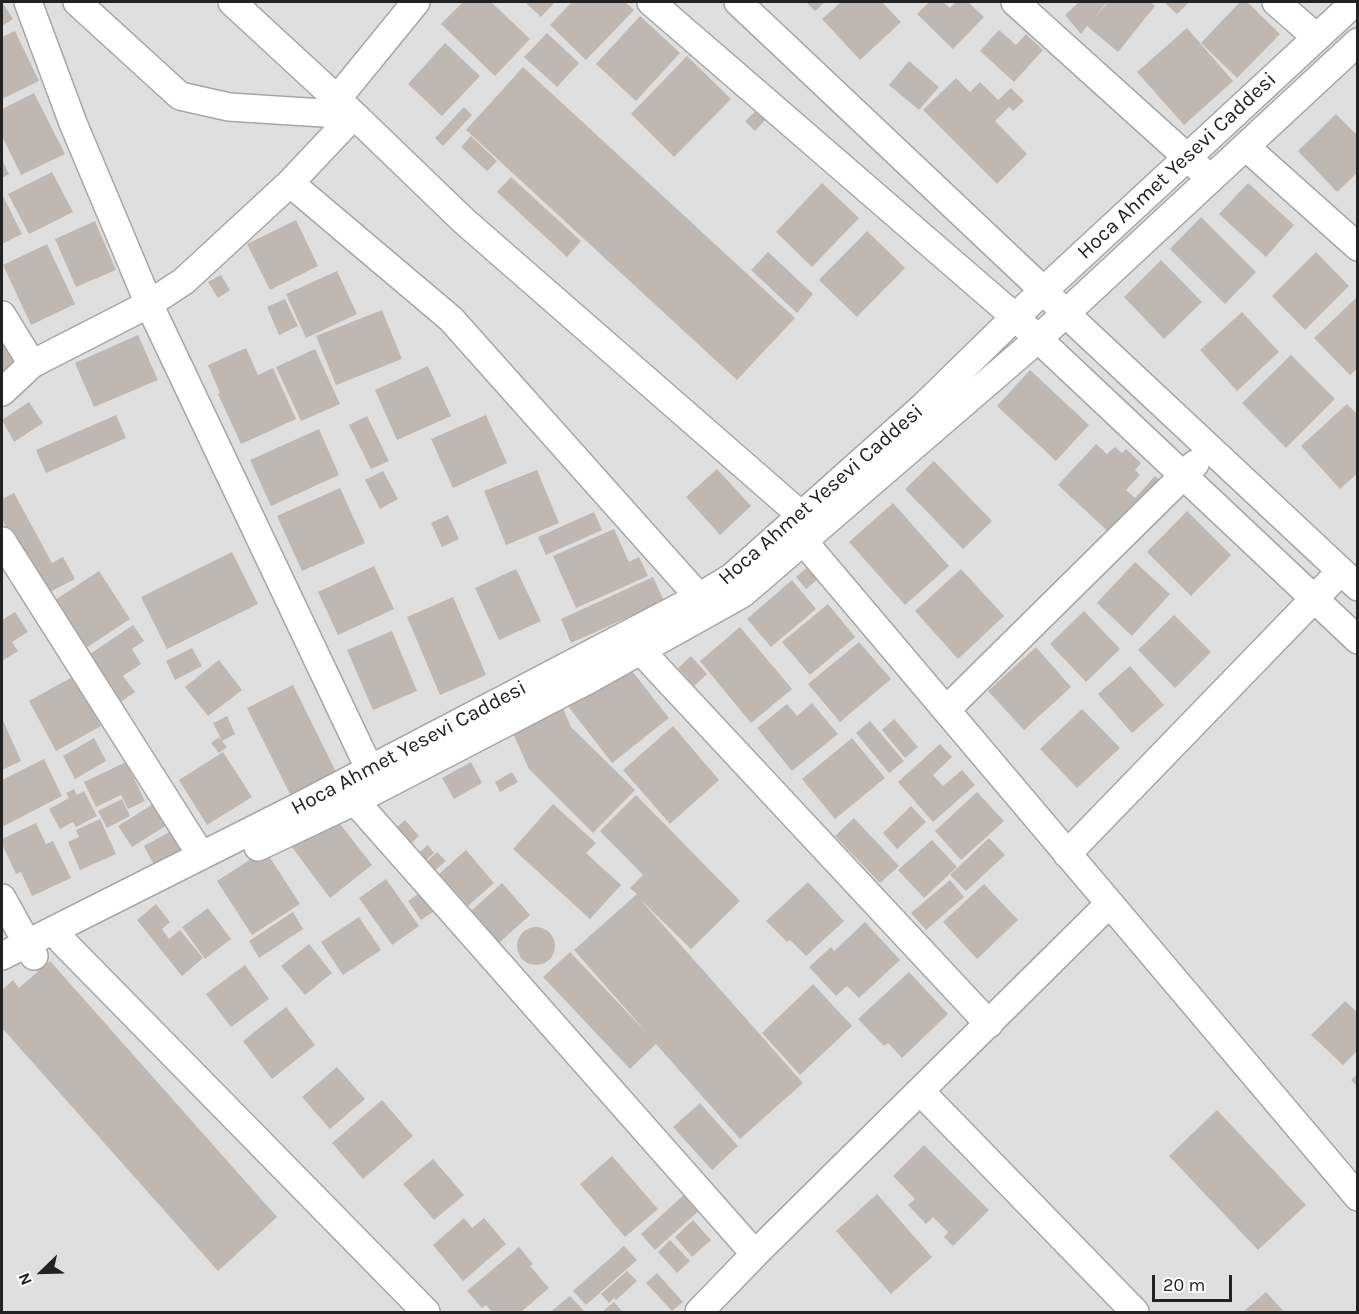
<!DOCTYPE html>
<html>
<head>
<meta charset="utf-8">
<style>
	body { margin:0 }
	#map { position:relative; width:1359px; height:1314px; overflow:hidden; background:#f1efe9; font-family:Karla,sans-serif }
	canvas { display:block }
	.frame { position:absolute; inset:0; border:3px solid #222; pointer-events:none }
	.north { position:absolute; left:12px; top:1242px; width:60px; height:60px; -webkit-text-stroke:4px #fff; paint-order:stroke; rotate:247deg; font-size:16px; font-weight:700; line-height:24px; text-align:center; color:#222 }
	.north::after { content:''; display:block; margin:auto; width:21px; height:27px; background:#222; clip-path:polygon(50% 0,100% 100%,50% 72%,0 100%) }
	.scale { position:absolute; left:1152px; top:1275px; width:80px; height:27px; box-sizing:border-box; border:3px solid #222; border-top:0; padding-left:8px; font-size:18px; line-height:21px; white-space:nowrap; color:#222; -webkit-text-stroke:4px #fff; paint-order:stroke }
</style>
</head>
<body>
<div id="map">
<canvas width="1359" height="1314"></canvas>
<div class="frame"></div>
<div class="north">N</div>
<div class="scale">20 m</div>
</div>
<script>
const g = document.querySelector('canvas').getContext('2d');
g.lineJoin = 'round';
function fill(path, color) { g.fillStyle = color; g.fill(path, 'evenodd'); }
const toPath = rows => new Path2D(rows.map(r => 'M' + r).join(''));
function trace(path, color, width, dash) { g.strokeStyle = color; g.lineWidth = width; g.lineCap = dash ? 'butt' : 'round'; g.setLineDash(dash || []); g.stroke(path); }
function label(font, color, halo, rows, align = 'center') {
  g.font = font + ' Karla,sans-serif'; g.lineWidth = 4.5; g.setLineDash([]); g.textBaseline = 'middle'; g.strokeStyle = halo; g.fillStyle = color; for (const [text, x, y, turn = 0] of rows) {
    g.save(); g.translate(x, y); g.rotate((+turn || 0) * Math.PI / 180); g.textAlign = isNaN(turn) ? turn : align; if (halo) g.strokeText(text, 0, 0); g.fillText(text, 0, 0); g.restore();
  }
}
const residential = toPath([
	[2,2,1357,2,1357,1312,2,1312]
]);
const building = toPath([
	[2,2,13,19,2,26],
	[463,2,491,2,530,39,495,76,441,24],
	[525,2,555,2,541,17],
	[572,2,625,2,634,10,586,60,550,25],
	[806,2,825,2,815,11],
	[841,2,882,2,901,22,860,60,822,19],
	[929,2,943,2,950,8,956,2,968,2,984,17,953,49,917,14],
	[1079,2,1107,2,1093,20,1108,2,1150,2,1155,6,1118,52,1087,26,1081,34,1065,15],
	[1164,2,1189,2,1177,14],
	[1240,2,1247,2,1280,34,1237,78,1201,43],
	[640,16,680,53,636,101,596,64],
	[1187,28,1233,81,1184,125,1137,72],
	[999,30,1016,45,1026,34,1043,50,1014,82,980,51],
	[15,31,39,81,2,99,2,37],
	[547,33,579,63,557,87,524,57],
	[445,43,480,76,442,116,408,84],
	[687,56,731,99,674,157,631,114],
	[909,61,939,87,919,110,889,85],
	[523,67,795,318,737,380,466,130],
	[956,78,970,92,980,82,998,100,1011,88,1024,101,1013,111,1009,107,995,121,1027,154,997,184,923,110],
	[34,93,65,154,21,175,2,136,2,109],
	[464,107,472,115,443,146,435,138],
	[759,108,768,117,755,131,745,121],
	[1336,114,1358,136,1358,172,1337,192,1298,151],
	[471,136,497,161,487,171,461,147],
	[2,160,9,174,2,178],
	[52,172,73,212,29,234,8,194],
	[511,177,581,241,567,257,497,192],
	[822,183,859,218,812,267,776,232],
	[1248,183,1294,225,1266,257,1219,214],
	[2,194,22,234,2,244],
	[1201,217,1256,272,1225,304,1170,249],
	[296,220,318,266,270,290,247,244],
	[95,221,116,270,76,287,55,239],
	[867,231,905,268,857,317,819,280],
	[47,244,75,304,31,325,3,265],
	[768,252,813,294,797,313,751,270],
	[1316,252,1349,286,1305,330,1272,296],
	[1161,260,1202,302,1164,339,1124,297],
	[337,271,357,314,306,338,286,294],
	[221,275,230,290,218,298,208,282],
	[1358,296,1358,368,1350,375,1314,338],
	[285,299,298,326,279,335,267,307],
	[382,310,402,359,336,385,316,336],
	[1242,312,1279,352,1237,391,1200,350],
	[138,335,158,380,94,407,75,363],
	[2,342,15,361,2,371],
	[246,348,258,375,273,368,296,419,241,444,218,394,220,393,208,365],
	[315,349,340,404,301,421,276,367],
	[1291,355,1335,399,1286,448,1242,403],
	[428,366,451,416,397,440,375,390],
	[1030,370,1089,425,1056,461,997,406],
	[29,402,43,423,14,442,2,420],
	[1347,404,1358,415,1358,473,1340,489,1301,446],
	[116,415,126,438,46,473,36,450],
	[486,415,507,463,453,488,431,439],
	[367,416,389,461,371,469,349,425],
	[319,429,339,475,271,506,250,460],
	[1096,444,1107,454,1115,447,1122,453,1126,449,1141,463,1135,470,1140,475,1126,490,1135,498,1155,476,1163,483,1113,536,1058,485],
	[934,461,992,521,963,549,905,489],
	[717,469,751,506,720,535,686,497],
	[537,470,559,523,506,545,484,491],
	[383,471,398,499,380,509,365,480],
	[340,488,365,543,302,571,277,516],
	[14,493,52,563,63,557,75,579,42,596,2,519,2,499],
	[893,503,949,566,905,605,849,542],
	[1187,511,1231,555,1191,596,1147,552],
	[594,512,602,530,546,555,538,537],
	[448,515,459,539,442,547,431,523],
	[614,529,629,562,639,557,648,576,576,608,553,556],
	[232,552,258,604,167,649,141,597],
	[1135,562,1170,594,1132,636,1097,603],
	[374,566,394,609,338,635,318,592],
	[808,567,818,579,806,589,796,577],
	[516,569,541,621,499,640,475,588],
	[961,569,1004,616,958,659,915,611],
	[99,571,130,619,86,648,55,600],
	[653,577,664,601,571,643,561,619],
	[792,580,816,609,771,647,747,619],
	[453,597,486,675,440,695,407,617],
	[828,604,855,637,810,675,782,642],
	[1084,611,1120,649,1086,682,1050,644],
	[15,612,28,632,12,642,18,651,2,661,2,620],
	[1174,615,1211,652,1175,688,1138,650],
	[133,625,144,641,132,649,141,664,123,676,135,692,119,703,87,656],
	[740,627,792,689,751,723,700,661],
	[392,631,417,691,373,710,347,650],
	[859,642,891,679,840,722,808,684],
	[1036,647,1071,687,1024,730,988,691],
	[192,648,202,666,175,680,166,661],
	[691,656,707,674,694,686,678,668],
	[219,660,242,690,208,716,185,687],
	[625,662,669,718,612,763,568,706],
	[1130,666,1164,705,1132,733,1098,694],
	[74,676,101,726,56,751,29,701],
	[293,685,336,772,290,794,247,708],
	[812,703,838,734,792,771,757,728,787,704,797,716],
	[562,706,571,727,635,790,593,833,529,769,511,729],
	[1082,709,1120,748,1077,788,1040,749],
	[227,716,235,734,222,741,227,747,219,753,211,743,219,737,222,741,213,723],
	[2,718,21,761,2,770],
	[894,719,918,747,905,758,882,730],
	[870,721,904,761,889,773,856,733],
	[673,726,719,780,670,824,623,770],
	[94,738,106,761,75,779,63,756],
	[852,738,885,778,835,819,802,779],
	[940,744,952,757,933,775,943,786,962,770,975,785,933,822,898,782],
	[223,752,252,797,207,825,179,780],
	[44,759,62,796,2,827,2,780],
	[126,762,145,801,128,809,121,795,96,807,84,782],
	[471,762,482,783,454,799,442,778],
	[512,772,518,782,500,792,495,782],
	[74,789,77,795,84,791,97,816,76,827,73,822,60,829,49,809,69,798,66,793],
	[977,792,1004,821,961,860,935,831],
	[636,795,740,901,691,949,640,899,803,1083,740,1139,656,1044,630,1069,543,977,570,952,647,1033,574,950,637,894,630,888,643,875,600,831],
	[122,799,130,816,107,828,98,811],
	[153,804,167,825,132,847,118,826],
	[553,804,596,843,586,853,621,885,590,919,513,849],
	[911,806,926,822,897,849,883,833],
	[333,815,372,865,330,898,292,847],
	[854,818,899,866,880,883,835,836],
	[100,819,116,854,80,870,68,842,79,837,76,830],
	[405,820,419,836,409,845,395,829],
	[36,823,46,844,53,841,71,878,32,896,21,872,16,874,2,844,2,839],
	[171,831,182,851,154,865,144,846],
	[989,838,1005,855,966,891,950,875],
	[932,840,957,867,924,898,898,870],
	[428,845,434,853,424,862,417,854],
	[265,850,300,904,252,935,217,881],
	[466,850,494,883,468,906,439,874],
	[437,852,446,861,434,871,426,862],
	[386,879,419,926,392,945,359,898],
	[950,880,964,897,926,930,911,913],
	[808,882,844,921,806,956,790,940,787,942,766,921],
	[502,883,530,915,499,943,471,911],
	[984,884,1018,920,977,959,943,922],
	[420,893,434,911,421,920,408,901],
	[156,904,170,922,162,929,169,939,180,930,203,958,182,976,137,920],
	[208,908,231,939,205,959,182,927],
	[293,912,303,929,259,958,249,941],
	[359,917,381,950,343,975,321,942],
	[865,922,900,960,859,998,847,986,836,996,809,967,831,947,834,951],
	'517 946a19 19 0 1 1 38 0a19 19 0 1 1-38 0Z',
	[309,944,332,973,305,995,281,966],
	[50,961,277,1217,218,1271,2,1028,2,990,13,980,19,988],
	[245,965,269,999,231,1027,206,994],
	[909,972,948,1014,902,1058,888,1043,884,1046,858,1019],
	[813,984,852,1026,800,1075,762,1033],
	[1345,1001,1358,1013,1358,1050,1343,1065,1311,1035],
	[286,1007,315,1045,272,1079,243,1041],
	[337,1067,365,1099,330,1129,302,1097],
	[1358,1074,1358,1087,1351,1080],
	[382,1100,413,1136,363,1179,332,1143],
	[700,1103,738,1146,712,1170,673,1127],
	[1217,1110,1306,1205,1258,1250,1169,1156],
	[924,1145,989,1210,953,1246,944,1237,948,1232,933,1217,926,1224,908,1205,915,1199,893,1176],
	[612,1156,658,1209,625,1237,580,1184],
	[433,1159,464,1195,434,1220,403,1184],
	[687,1192,702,1208,655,1250,641,1234],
	[877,1194,932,1257,891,1294,836,1231],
	[464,1218,472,1228,484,1218,506,1244,463,1281,433,1245],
	[693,1220,711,1240,692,1257,675,1237],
	[670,1240,690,1261,677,1273,658,1252],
	[624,1246,637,1260,586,1305,573,1291],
	[519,1247,533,1264,530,1266,549,1288,521,1312,492,1312,486,1305,482,1308,467,1291],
	[627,1271,637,1281,616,1300,614,1298,609,1303,601,1294],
	[657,1273,683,1302,672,1311,646,1283],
	[1266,1292,1284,1312,1243,1312],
	[570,1296,585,1312,550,1312],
	[614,1302,623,1312,602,1312]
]);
const minor = toPath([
	[28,2,73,123,149,304,369,768],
	[77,2,180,96,229,107,354,115,464,221,802,516],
	[232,2,337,99],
	[651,2,1015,317,1358,640],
	[738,2,1043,290,1065,313,1358,587],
	[1015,2,1200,169],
	[1276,2,1316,37],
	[1246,147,1358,247],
	[290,183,451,319,699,597],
	[2,315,32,364],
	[2,392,32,364,149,304,184,281,290,183,354,115,337,99,416,2],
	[2,541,201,855],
	[804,542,1358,1197],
	[641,651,989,1024],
	[946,710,1195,464],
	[355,801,755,1254],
	[258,847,355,801,588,680,742,594,1038,339,1358,42],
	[1067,854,1341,571],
	[2,898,34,956],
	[62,941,426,1312],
	[2,956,294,809,699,597,732,577,925,405,1015,317,1355,2],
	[920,1091,1135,1312],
	[699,1312,755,1254,1109,904]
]);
const streetNames = [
	["Hoca Ahmet Yesevi Caddesi",1177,166,-43],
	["Hoca Ahmet Yesevi Caddesi",821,495,-41],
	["Hoca Ahmet Yesevi Caddesi",409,748,-28]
];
fill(residential, '#e0dfdf');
fill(building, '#bfb8b2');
trace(minor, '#a6a6a6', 30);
trace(minor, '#fff', 27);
label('21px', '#222', '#fff', streetNames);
</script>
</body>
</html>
